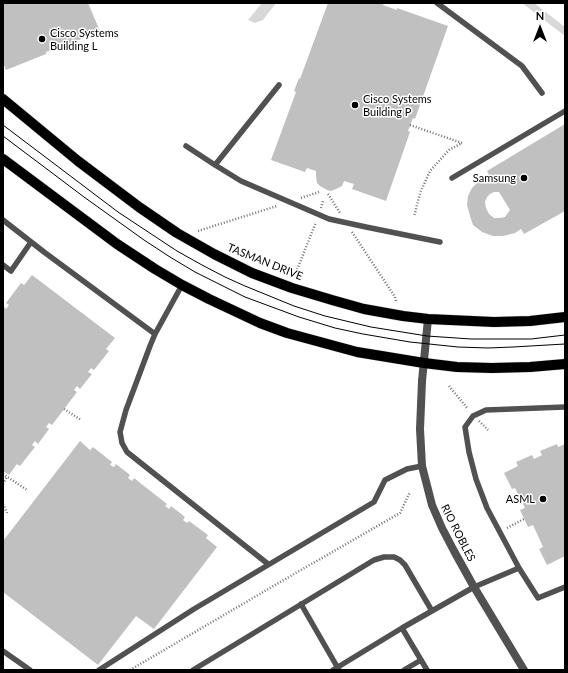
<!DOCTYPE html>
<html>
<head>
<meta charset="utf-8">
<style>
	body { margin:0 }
	#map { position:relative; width:568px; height:673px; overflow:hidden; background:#fff; font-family:Lato,sans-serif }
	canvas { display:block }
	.frame { position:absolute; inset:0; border:4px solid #000; pointer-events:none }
	.north { position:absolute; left:520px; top:8px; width:40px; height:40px; -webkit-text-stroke:3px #fff; paint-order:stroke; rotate:0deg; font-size:11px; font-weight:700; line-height:16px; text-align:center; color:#000 }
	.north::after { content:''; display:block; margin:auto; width:14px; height:18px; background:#000; clip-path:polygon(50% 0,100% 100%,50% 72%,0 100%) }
</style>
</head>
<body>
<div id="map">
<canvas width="568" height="673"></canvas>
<div class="frame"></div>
<div class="north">N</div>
</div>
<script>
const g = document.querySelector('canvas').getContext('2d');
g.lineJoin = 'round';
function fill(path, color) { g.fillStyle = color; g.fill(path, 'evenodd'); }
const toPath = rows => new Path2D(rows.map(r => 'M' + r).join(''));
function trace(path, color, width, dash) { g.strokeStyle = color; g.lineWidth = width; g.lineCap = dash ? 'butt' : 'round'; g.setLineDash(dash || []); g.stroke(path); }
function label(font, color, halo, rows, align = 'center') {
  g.font = font + ' Lato,sans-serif'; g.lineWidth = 3; g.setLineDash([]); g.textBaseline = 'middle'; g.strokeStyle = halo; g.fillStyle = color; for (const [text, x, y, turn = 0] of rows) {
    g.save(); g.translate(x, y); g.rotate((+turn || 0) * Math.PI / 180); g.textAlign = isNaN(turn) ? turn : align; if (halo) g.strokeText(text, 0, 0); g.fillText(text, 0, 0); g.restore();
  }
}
const green = toPath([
	[262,3,276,3,263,20,255,23,248,20],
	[522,3,534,3,565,27,565,36]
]);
const building = toPath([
	[3,3,88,3,100,31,60,48,60,47,46,52,46,54,6,70,3,62],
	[328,3,384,3,383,5,397,10,397,8,448,26,415,119,413,118,408,131,410,132,386,201,352,189,354,184,344,181,342,186,336,189,331,191,327,190,320,186,317,183,316,176,316,171,307,168,305,172,271,160,296,92,294,91,299,78,300,79],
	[565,124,565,211,524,234,521,229,515,233,503,236,493,236,482,232,473,225,470,216,467,205,468,196,472,188,478,182,489,175,487,171],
	[494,192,499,192,510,210,505,217,500,218,494,218,489,214,486,208,485,202,487,197,490,194],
	[32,275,115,338,106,349,109,351,94,370,91,368,88,372,92,374,80,389,77,386,74,390,77,392,52,425,49,423,46,427,49,429,38,444,35,441,32,445,35,447,20,466,17,464,9,475,3,471,3,306,6,309,9,305,6,303,21,283,24,285],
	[80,441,90,450,93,447,112,462,110,465,114,467,116,464,130,475,128,478,132,481,134,478,167,504,165,506,169,509,171,506,185,517,183,520,187,523,189,521,208,535,206,538,217,547,154,629,136,616,98,665,3,592,3,541],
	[557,444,558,447,565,444,565,556,547,565,539,549,543,547,533,525,528,527,520,510,525,508,515,488,512,489,504,473,518,466,516,462,532,455,534,459,542,455,540,451]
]);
const path = toPath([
	[410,125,462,143,449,150,430,171,420,193,414,217],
	[328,194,340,213],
	[301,198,319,192],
	[321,208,323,201],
	[198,231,277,206],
	[352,232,395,297,396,301],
	[295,275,316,222],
	[449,386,468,409],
	[64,409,81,420],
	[479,421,488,430],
	[3,474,27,490],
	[3,484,7,476],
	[3,504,8,515],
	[507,528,524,519],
	[130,670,294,574,400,513,410,492]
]);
const service = toPath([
	[437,3,522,66,542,93],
	[186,146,215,165,241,181,329,219,366,227,440,242],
	[215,165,279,85],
	[452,178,565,111],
	[3,220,44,252,155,334],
	[3,265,11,271,31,242],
	[182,285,155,334,150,346,126,410,120,432,122,443,127,452,268,564],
	[565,407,486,410,473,416,465,427,469,452,476,479,487,508,519,568,538,598,565,587],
	[301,604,339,670],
	[402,628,427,670],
	[3,651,30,670],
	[99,670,194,609,374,502,385,480,407,469,422,466],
	[193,670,374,560,384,557,394,557,400,560,405,565,432,611],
	[333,670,402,628,474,587,519,568],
	[404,670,421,660]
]);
const tertiary = toPath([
	[428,319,422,381,420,429,422,466,432,505,442,528,454,551,474,587,524,670]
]);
const primary = toPath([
	[3,99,78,161,139,207,177,233,214,254,252,273,292,288,332,300,364,309,403,316,428,319,494,322,530,321,565,317],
	[3,159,117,244,155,269,182,285,209,299,260,323,287,333,357,352,424,363,457,367,492,368,530,367,565,364]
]);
const tram = toPath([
	[3,125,118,212,177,251,202,265,225,277,245,286,294,306,325,316,371,327,427,336,471,339,531,339,565,335],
	[3,136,84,197,144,240,170,257,195,272,245,297,299,317,335,328,363,334,410,342,458,347,488,348,513,347,565,344]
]);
const markers = [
	[42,39,4,"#000"],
	[355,105,4,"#000"],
	[524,178,4,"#000"],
	[543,499,4,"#000"]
];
const poiNames = [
	["Cisco Systems",50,33],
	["Building L",50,46],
	["Cisco Systems",363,99],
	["Building P",363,112],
	["Samsung",516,178,"right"],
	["ASML",535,499,"right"]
];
const streetNames = [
	["TASMAN DRIVE",265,262,22],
	["RIO ROBLES",458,533,63]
];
fill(green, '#d8d8d8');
fill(building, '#c0c0c0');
trace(primary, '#dbdbdb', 11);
trace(path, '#737373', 2.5, [1, 2]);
trace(service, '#515151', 5.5);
trace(tertiary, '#515151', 8);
trace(primary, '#000', 10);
trace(tram, '#000', 1);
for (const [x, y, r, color] of markers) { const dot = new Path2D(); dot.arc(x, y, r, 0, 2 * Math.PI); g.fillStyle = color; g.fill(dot); trace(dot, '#fff', 1.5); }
label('11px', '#000', '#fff', poiNames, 'left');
label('11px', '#000', '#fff', streetNames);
</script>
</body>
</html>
